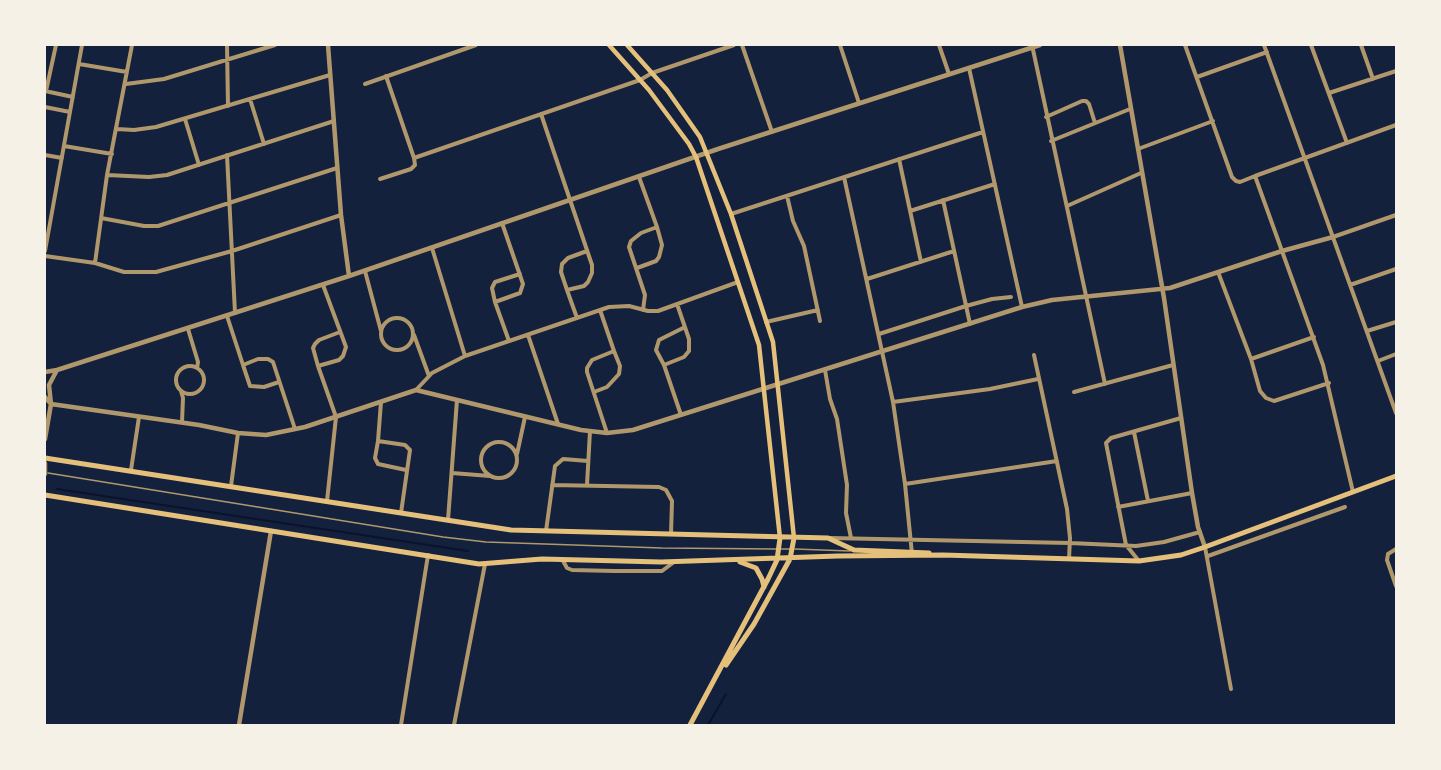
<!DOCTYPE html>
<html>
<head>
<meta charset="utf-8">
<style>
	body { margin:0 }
	#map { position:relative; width:1441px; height:770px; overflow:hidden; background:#14213d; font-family:Montserrat,sans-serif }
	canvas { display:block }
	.frame { position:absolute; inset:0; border:46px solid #f6f1e7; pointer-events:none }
</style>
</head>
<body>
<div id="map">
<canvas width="1441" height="770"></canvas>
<div class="frame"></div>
</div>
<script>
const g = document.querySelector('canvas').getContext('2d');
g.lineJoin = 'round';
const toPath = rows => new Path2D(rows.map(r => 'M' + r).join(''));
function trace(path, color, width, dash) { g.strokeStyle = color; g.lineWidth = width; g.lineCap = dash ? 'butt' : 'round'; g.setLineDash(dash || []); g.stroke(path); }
const stream = toPath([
	[57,489,468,551],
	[708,725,726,694]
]);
const service = toPath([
	[48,473,443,537,486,542,662,548,776,549],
	[780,549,791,549],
	[795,549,850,551]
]);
const minor = toPath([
	[227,45,228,106],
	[742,45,772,132],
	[840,45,859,103],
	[939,45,949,74],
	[1032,45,1105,384],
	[1185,45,1232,177,1236,181,1240,182,1255,176,1323,365,1353,492],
	[1264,45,1396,413],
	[1311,45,1347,143],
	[1361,45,1373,79],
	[79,64,127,72],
	[969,68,1022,307],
	[1197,77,1267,52],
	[126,84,164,79,275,45],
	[365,84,476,45],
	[45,91,73,97],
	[46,91,56,45],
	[1329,93,1396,71],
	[250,99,264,144],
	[45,107,70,112],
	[541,114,592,265,592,273,588,282,584,286,567,290,577,318],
	[1046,117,1082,101,1086,101,1089,104,1095,123],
	[185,119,199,165],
	[117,129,134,130,156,127,330,75],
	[1051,141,1130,109],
	[64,146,112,154],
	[1138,149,1213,121],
	[45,155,62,158],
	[227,155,235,313],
	[414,158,640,80,652,73,734,45],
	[899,159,921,262],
	[107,175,149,177,167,175,334,121],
	[1255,176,1396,125],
	[639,177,657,227,641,233,631,241,629,247,645,295,643,310],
	[844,177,893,402,905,484,912,554],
	[380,179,411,169,415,165,414,158,386,76],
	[787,196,793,221,804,246,820,321],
	[943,200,970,324],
	[1067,206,1141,173],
	[910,211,995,184],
	[731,214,983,132],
	[101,218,144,226,158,226,337,168],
	[502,223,523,284,520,293,495,302,509,341],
	[432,248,465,356],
	[45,251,82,45],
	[45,256,95,263,124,272,156,272,232,251,341,215],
	[95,263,107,175,132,45],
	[637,268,656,261,659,257,662,245,657,227],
	[365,271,381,331],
	[1218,272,1251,359,1260,391,1266,398,1274,401,1329,383],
	[867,279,954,251],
	[323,285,346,347,343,356,339,360,318,366,336,417,327,501],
	[1350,285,1396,269],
	[567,290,561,272,562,264,568,258,587,251],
	[495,302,492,288,495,282,520,274],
	[677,304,689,339,689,351,684,357,664,365,681,415],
	[600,310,614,351],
	[227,316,243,365,258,359,268,359,273,362,295,429],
	'381 334a16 16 0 1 1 32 0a16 16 0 1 1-32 0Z',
	[766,322,818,310],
	[188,329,198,362,197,368],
	[1367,331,1396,322],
	[879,334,966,306,992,299,1011,297],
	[414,335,429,376],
	[528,335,558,424],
	[1034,355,1067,509,1070,538,1069,559],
	[1251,359,1314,337],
	[1378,361,1396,354],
	[243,365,250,386,264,387,279,382],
	[664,365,656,350,659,340,685,327],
	[318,366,313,348,315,344,319,340,340,332],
	'176 380a14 14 0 1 1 28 0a14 14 0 1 1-28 0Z',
	[825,370,830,399,837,419,847,485,846,513,851,538],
	[416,390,432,373,465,356,609,307,629,306,648,311,658,311,738,282],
	[181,391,183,398,182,422],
	[594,392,607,387,619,374,620,366,614,351,592,360,587,368,587,372,607,433],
	[1074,392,1173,365],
	[381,402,378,441,405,445,410,450,401,513],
	[893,402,990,389,1038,379],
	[1134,432,1148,501],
	[378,441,375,458,378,464,406,470],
	'481 460a18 18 0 1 1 36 0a18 18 0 1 1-36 0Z',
	[517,454,525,417],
	[131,470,139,417],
	[452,473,490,476],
	[905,484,1057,461],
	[552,485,659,487,666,490,672,501,671,534],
	[587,485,590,431],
	[231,486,238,433],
	[1118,507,1192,493],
	[448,520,457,400],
	[546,531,555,466,563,459,588,461],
	[830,538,1070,543,1136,546,1164,542,1200,532],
	[1205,547,1231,689],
	[1396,549,1388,554,1387,560,1396,586],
	[1208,556,1345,507],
	[562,559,567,568,572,570,615,571,662,571,674,562],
	[1139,561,1126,545,1106,443,1111,438,1181,418],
	[401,725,428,555],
	[454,725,485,564]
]);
const tertiary = toPath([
	[328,45,341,215,349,276],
	[1120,45,1164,298,1192,493,1198,527,1205,547],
	[45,372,57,370,349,276,718,149,1040,45],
	[45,397,51,404],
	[51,404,199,425,238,433,266,435,305,427,416,390,581,430,607,433,633,430,1022,307,1052,300,1170,288,1282,251,1333,237,1396,215],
	[45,439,51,404,49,385,57,370],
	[45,463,45,474],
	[239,725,271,531]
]);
const secondary = toPath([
	[609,45,649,90,689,144,696,157,759,345,780,538],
	[627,45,667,90,700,137,731,214,773,342,794,538]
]);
const primary = toPath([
	[45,458,511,530,828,538,854,550,929,553],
	[45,495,479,564,542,559,661,562,838,556,943,555,1139,561,1181,555,1205,547,1396,476],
	[740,562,756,568,762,579,764,587],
	[726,665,754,624,790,559,794,538],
	[690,725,768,579,777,560,780,538]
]);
trace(stream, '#0b132b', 2);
trace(service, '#b1986c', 1.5);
trace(minor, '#b1986c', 4);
trace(tertiary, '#b1986c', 4.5);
trace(secondary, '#e5c07b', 4.5);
trace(primary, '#e5c07b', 5);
</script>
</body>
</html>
